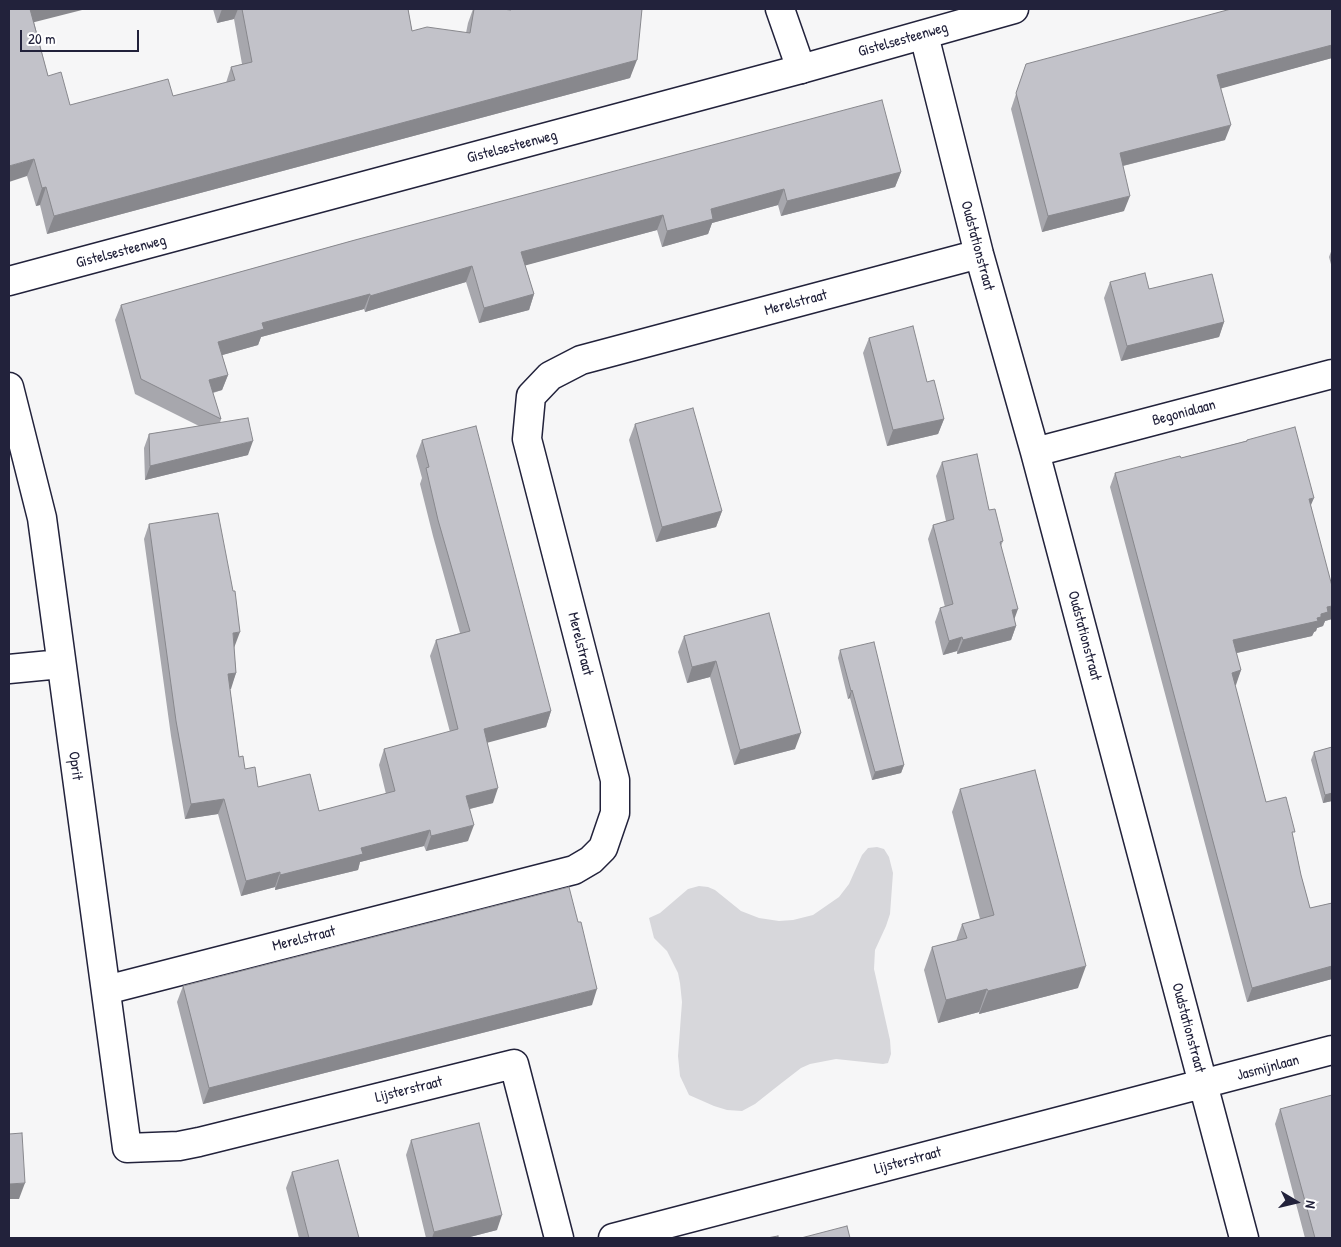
<!DOCTYPE html>
<html>
<head>
<meta charset="utf-8">
<style>
	body { margin:0 }
	#map { position:relative; width:1341px; height:1247px; overflow:hidden; background:#f6f6f7; font-family:"Patrick Hand",sans-serif }
	canvas { display:block }
	.frame { position:absolute; inset:0; border:10px solid #22223b; pointer-events:none }
	.north { position:absolute; left:1271px; top:1177px; width:50px; height:50px; -webkit-text-stroke:4px #fff; paint-order:stroke; rotate:99deg; font-size:14px; font-weight:700; line-height:20px; text-align:center; color:#22223b }
	.north::after { content:''; display:block; margin:auto; width:18px; height:22px; background:#22223b; clip-path:polygon(50% 0,100% 100%,50% 72%,0 100%) }
	.scale { position:absolute; left:20px; top:30px; width:119px; height:22px; box-sizing:border-box; border:2px solid #22223b; border-top:0; padding-left:6px; font-size:15px; line-height:18px; white-space:nowrap; color:#22223b; -webkit-text-stroke:4px #fff; paint-order:stroke }
</style>
</head>
<body>
<div id="map">
<canvas width="1341" height="1247"></canvas>
<div class="frame"></div>
<div class="north">N</div>
<div class="scale">20 m</div>
</div>
<script>
const g = document.querySelector('canvas').getContext('2d');
g.lineJoin = 'round';
function fill(path, color) { g.fillStyle = color; g.fill(path, 'evenodd'); }
const toPath = rows => new Path2D(rows.map(r => 'M' + r).join(''));
function trace(path, color, width, dash) { g.strokeStyle = color; g.lineWidth = width; g.lineCap = dash ? 'butt' : 'round'; g.setLineDash(dash || []); g.stroke(path); }
function label(font, color, halo, rows, align = 'center') {
  g.font = font + ' "Patrick Hand",sans-serif'; g.lineWidth = 4; g.setLineDash([]); g.textBaseline = 'middle'; g.strokeStyle = halo; g.fillStyle = color; for (const [text, x, y, turn = 0] of rows) {
    g.save(); g.translate(x, y); g.rotate((+turn || 0) * Math.PI / 180); g.textAlign = isNaN(turn) ? turn : align; if (halo) g.strokeText(text, 0, 0); g.fillText(text, 0, 0); g.restore();
  }
}
const green = toPath([
	[877,847,884,849,889,857,893,873,890,914,886,926,875,950,874,969,890,1040,891,1054,888,1063,883,1064,836,1059,810,1064,801,1068,779,1085,755,1104,742,1111,727,1110,714,1106,689,1095,680,1076,678,1056,682,1002,680,983,678,973,667,951,654,938,649,918,660,913,688,889,699,886,708,887,715,890,741,911,759,918,779,921,793,920,813,915,839,897,849,884,862,855,868,848]
]);
const minor = toPath([
	[780,9,801,69],
	[924,35,979,254,1035,452,1244,1238],
	[9,387,42,518,127,1148,179,1146,199,1142,514,1064,559,1238],
	[1035,452,1332,374],
	[9,669,61,664],
	[106,990,574,870,591,860,603,848,615,813,615,780,527,439,531,396,550,376,581,360,979,254],
	[613,1238,1332,1050]
]);
const secondary = toPath([
	[9,281,801,69,1014,9]
]);
const wall = toPath([
	[213,9,408,9,412,31,466,33,468,23,473,9,642,9,630,78,47,234,40,205,36,206,27,176,34,22,48,76,70,105,173,96,226,83,231,67,242,64,234,19,217,23],
	[1332,9,1332,58,1221,88,1225,140,1123,166,1124,211,1042,232,1011,109,1026,64],
	[901,172,895,187,781,216,778,205,712,223,708,234,662,247,657,230,525,265,534,294,529,310,479,323,466,282,365,312,364,309,261,337,258,345,222,355,228,375,222,390,213,393,221,419,220,423,248,455,145,480,144,448,149,434,199,426,135,394,115,320,121,305,355,240],
	[1332,249,1332,268,1329,257],
	[1110,282,1149,289,1224,322,1219,337,1121,361,1104,298],
	[869,338,927,382,944,419,938,434,887,446,863,353],
	[635,424,722,511,716,527,656,542,629,440],
	[422,440,551,711,546,727,487,742,493,803,470,809,468,841,426,851,424,846,360,862,358,870,275,890,275,887,241,896,218,814,185,819,171,736,144,539,149,524,234,647,236,673,230,689,239,757,245,769,258,787,319,811,386,794,379,765,384,749,450,732,430,656,436,640,460,633,433,536,420,484,422,478,416,456],
	[1247,440,1311,506,1332,619,1325,621,1323,626,1317,628,1316,631,1314,632,1312,636,1236,653,1241,670,1235,685,1266,802,1293,837,1301,875,1310,908,1332,903,1332,979,1247,1002,1110,487,1115,473,1181,458,1246,441],
	[942,462,989,510,1003,541,1001,546,1014,618,1016,626,1011,640,957,654,957,651,943,655,935,622,940,608,945,607,928,539,933,525,946,521,936,476],
	[769,613,795,749,734,765,710,677,687,683,678,652,684,636],
	[840,650,904,765,901,773,872,780,850,698,848,699,838,658],
	[1332,747,1332,801,1323,803,1311,760,1314,752],
	[960,789,1078,988,979,1014,979,1012,938,1023,924,970,932,947,956,941,962,924,980,919,952,812],
	[183,986,592,1005,203,1104,177,1002],
	[1280,1109,1332,1238,1305,1238,1275,1124],
	[411,1140,497,1230,466,1238,426,1238,406,1155],
	[292,1172,359,1238,299,1238,286,1188]
]);
const shadedWall = toPath([
	[29,9,86,9,23,25],
	[222,9,238,9,234,19,217,23],
	[1332,45,1332,58,1212,91,1217,75],
	[637,60,630,78,47,234,54,216],
	[1231,125,1225,140,1114,168,1120,153],
	[34,159,27,176,9,182,9,166],
	[901,172,895,187,781,216,787,201],
	[46,187,40,205,36,206,42,188],
	[784,189,778,205,712,223,708,234,662,247,667,231,711,209],
	[1130,196,1124,211,1042,232,1048,216],
	[663,215,657,230,516,268,521,252],
	[472,266,466,282,365,312,370,296],
	[370,294,364,309,261,337,258,345,212,358,218,342,262,323],
	[534,294,529,310,479,323,484,308],
	[1224,322,1219,337,1121,361,1127,346],
	[228,375,222,390,203,395,209,380],
	[944,419,938,434,887,446,893,430],
	[253,441,248,455,145,480,150,466],
	[1314,498,1308,512,1309,499],
	[722,511,716,527,656,542,662,527],
	[1332,606,1332,619,1325,621,1323,626,1317,628,1316,631,1314,632,1312,636,1228,655,1233,640,1317,618,1327,607],
	[1018,609,1013,623,1012,610],
	[1016,626,1011,640,957,654,963,640],
	[240,632,234,648,233,633],
	[962,637,957,651,943,655,949,641],
	[716,661,710,677,687,683,692,667],
	[1241,670,1236,685,1227,687,1232,673],
	[236,673,231,689,223,690,228,674],
	[852,690,850,698,848,699,851,691],
	[551,711,546,727,479,745,484,729],
	[801,733,795,749,734,765,740,750],
	[904,765,901,773,872,780,875,772],
	[498,788,493,803,461,811,466,796],
	[1332,793,1332,801,1323,803,1325,795],
	[224,799,218,814,185,819,191,804],
	[474,825,468,841,426,851,431,836],
	[430,830,424,846,360,862,358,870,275,890,280,875,361,848],
	[280,872,275,887,241,896,246,881],
	[1086,966,1078,988,979,1014,988,991],
	[1332,966,1332,979,1247,1002,1252,988],
	[597,989,592,1005,203,1104,209,1088],
	[987,989,979,1012,938,1023,946,1000],
	[25,1183,19,1199,9,1199,9,1184],
	[502,1215,497,1230,466,1238,432,1238,434,1232]
]);
const building = toPath([
	[9,9,30,9,48,76,61,72,70,105,168,79,173,96,235,80,231,67,252,62,242,9,408,9,412,31,427,27,470,33,474,9,502,9,511,10,512,9,642,9,637,60,54,216,46,187,42,188,34,159,9,166,9,9],
	[1231,9,1332,9,1332,45,1217,75,1231,125,1120,153,1130,196,1048,216,1016,93,1026,64,1231,9],
	[882,100,901,172,787,201,784,189,711,209,713,219,667,231,663,215,521,252,534,294,484,308,472,266,370,296,370,294,262,323,264,329,218,342,228,375,209,380,221,419,141,379,121,305,355,240,882,100],
	[1145,273,1149,289,1212,274,1224,322,1127,346,1110,282,1145,273],
	[913,326,927,382,934,380,944,419,893,430,869,338,913,326],
	[693,408,722,511,662,527,635,424,693,408],
	[248,418,253,441,150,466,149,434,248,418],
	[476,426,551,711,484,729,498,788,466,796,474,825,431,836,430,830,361,848,363,854,280,875,280,872,246,881,224,799,191,804,176,721,149,524,218,513,233,591,235,591,240,632,233,633,236,673,228,674,239,757,243,756,245,769,255,767,258,787,310,774,319,811,395,791,384,749,458,729,436,640,470,631,438,520,426,468,429,467,422,440,476,426],
	[1295,427,1314,498,1309,499,1332,586,1332,606,1327,607,1328,612,1321,614,1321,617,1317,618,1318,621,1233,640,1241,670,1232,673,1266,802,1286,797,1295,832,1292,832,1301,875,1310,908,1332,903,1332,966,1252,988,1115,473,1180,456,1181,458,1247,441,1247,440,1295,427],
	[977,454,989,510,995,509,1003,541,1000,542,1018,609,1012,610,1016,626,963,640,962,637,949,641,940,608,953,604,933,525,954,519,942,462,977,454],
	[769,613,801,733,740,750,716,661,692,667,684,636,769,613],
	[874,642,904,765,875,772,852,690,851,691,840,650,874,642],
	[1332,747,1332,793,1325,795,1314,752,1332,747],
	[1035,770,1086,966,988,991,987,989,946,1000,932,947,967,938,962,924,994,915,960,789,1035,770],
	[569,887,578,922,581,922,597,989,209,1088,183,986,569,887],
	[1332,1095,1332,1238,1315,1238,1280,1109,1332,1095],
	[479,1123,502,1215,434,1232,411,1140,479,1123],
	[22,1133,25,1183,9,1184,9,1134,22,1133],
	[338,1160,359,1238,309,1238,292,1172,338,1160],
	[847,1226,850,1238,801,1238,847,1226],
	[778,1236,778,1238,767,1238,778,1236]
]);
const streetNames = [
	["Gistelsesteenweg",903,40,-16],
	["Gistelsesteenweg",512,147,-15],
	["Oudstationstraat",977,246,75],
	["Gistelsesteenweg",121,252,-15],
	["Merelstraat",796,303,-15],
	["Begonialaan",1184,413,-15],
	["Oudstationstraat",1084,636,75],
	["Merelstraat",580,644,76],
	["Oprit",75,766,82],
	["Merelstraat",304,939,-14],
	["Oudstationstraat",1188,1028,75],
	["Jasmijnlaan",1268,1068,-15],
	["Lijsterstraat",409,1090,-14],
	["Lijsterstraat",908,1161,-15]
];
fill(green, '#d7d7db');
trace(minor, '#22223b', 31);
trace(secondary, '#22223b', 31);
trace(minor, '#fff', 28);
trace(secondary, '#fff', 28);
fill(wall, '#a7a7ad');
fill(shadedWall, '#88888d');
fill(building, '#c2c2c9');
trace(building, '#88888d', 1);
label('15px', '#22223b', '#fff', streetNames);
</script>
</body>
</html>
